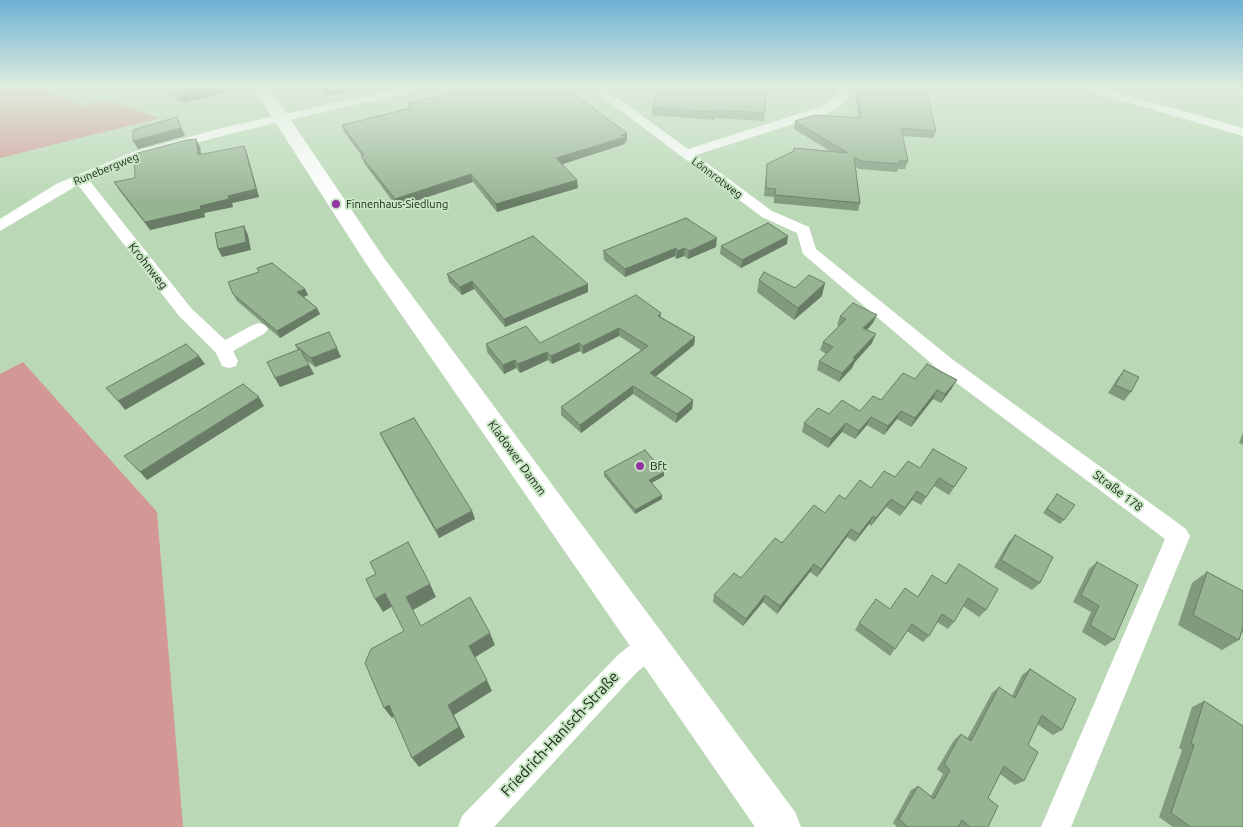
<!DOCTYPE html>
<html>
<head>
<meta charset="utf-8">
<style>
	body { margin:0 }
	canvas { display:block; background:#bad8b6 }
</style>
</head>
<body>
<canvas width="1243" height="827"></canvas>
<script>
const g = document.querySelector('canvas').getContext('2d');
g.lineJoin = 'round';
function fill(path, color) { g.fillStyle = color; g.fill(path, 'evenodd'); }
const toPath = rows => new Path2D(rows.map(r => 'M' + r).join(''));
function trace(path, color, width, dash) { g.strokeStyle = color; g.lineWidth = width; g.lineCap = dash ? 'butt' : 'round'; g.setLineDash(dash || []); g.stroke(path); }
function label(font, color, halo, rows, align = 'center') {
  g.font = font + ' Ubuntu,sans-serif'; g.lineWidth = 4; g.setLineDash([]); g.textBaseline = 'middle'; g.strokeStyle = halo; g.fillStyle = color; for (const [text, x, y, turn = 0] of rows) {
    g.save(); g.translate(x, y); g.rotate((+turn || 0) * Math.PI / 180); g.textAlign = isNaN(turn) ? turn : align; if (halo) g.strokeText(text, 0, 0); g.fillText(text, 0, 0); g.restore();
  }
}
const green = toPath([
	[0,86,41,86,84,107,105,100,160,118,0,158],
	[23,362,157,512,183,827,0,827,0,374]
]);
const street = toPath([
	[408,86,429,86,423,89,229,134,143,158,89,180,191,308,225,340,253,325,259,323,265,325,268,329,265,333,233,351,238,361,236,366,229,368,222,366,216,353,179,316,78,185,0,231,0,219,56,184,133,152,226,127,408,86],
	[588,86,601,86,688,149,823,106,837,95,835,86,847,86,849,95,843,104,831,112,696,155,772,211,809,227,816,249,952,359,1186,529,1190,536,1071,827,1041,827,1165,539,938,369,803,254,797,233,762,217,588,86],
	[1076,86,1095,86,1243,128,1243,136,1078,88,1076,86],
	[651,632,660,636,664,645,660,654,637,672,494,827,458,827,462,816,619,654,642,636,651,632]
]);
const secondary = toPath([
	[252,86,268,86,384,258,795,812,801,827,755,827,365,262,252,86]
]);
const wall = toPath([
	[161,86,225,86,227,92,184,103,167,95],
	[321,86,377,86,326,96],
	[659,86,775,86,774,93,767,93,764,121,714,118,714,120,652,115,652,107],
	[855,86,925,86,936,131,933,138,902,136,908,161,905,169,898,169,897,172,859,169,856,167,860,203,858,211,774,203,774,197,764,196,766,172,767,164,793,151,794,148,830,151,794,129,795,121,858,118],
	[570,91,627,133,627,141,625,142,625,144,562,164,578,188,497,212,473,182,397,207,364,163,362,156,344,132,342,125,409,108,408,103],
	[196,139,200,147,201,154,247,153,259,197,232,203,233,207,204,213,205,217,150,230,119,190,114,182,135,178],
	[787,244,741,268,720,254,721,246],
	[716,247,688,259,684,256,676,259,675,256,625,277,604,260,603,251],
	[447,274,588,292,505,327,474,289,462,295,449,282],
	[759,280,795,288,822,296,794,320,757,292],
	[305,289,308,295,303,297,317,308,320,314,280,338,237,301,233,294],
	[661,313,661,317,695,337,694,345,655,377,693,400,692,409,676,423,633,394,581,433,561,415,561,407,641,350,619,336,583,354,580,351,552,364,548,360,520,373,516,368,504,374,487,352,486,344,540,343],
	[840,316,873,323,867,330,872,343,855,362,852,368,839,382,817,370,819,361,826,354,820,350,823,342,839,326,837,325],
	[295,345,341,357,315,367,306,360,314,374,280,387,275,378,298,350],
	[1124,370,1131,392,1124,401,1108,393,1117,379],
	[915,379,952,388,941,403,933,399,911,427,897,419,884,435,867,425,855,439,842,432,828,448,802,432,804,423,829,414,860,411,881,400],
	[1243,432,1243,445,1239,443],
	[380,433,472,511,475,519,439,538,384,442],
	[920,468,967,468,949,495,934,486,921,505,912,500,900,516,886,507,871,526,869,524,855,542,847,537,817,577,810,572,777,614,763,602,743,626,713,602,714,595,741,578,782,543,845,499],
	[604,472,664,476,652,483,662,499,635,514,604,476],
	[1057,494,1064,520,1060,524,1043,513],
	[1015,535,1040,583,1032,590,994,567,1008,543],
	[1097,562,1114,640,1105,646,1082,632,1091,612,1073,602,1089,569],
	[959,564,986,610,979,617,963,606,954,622,948,629,937,622,929,636,923,642,907,631,890,656,855,630,859,623,918,596,932,575,945,584],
	[1207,572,1243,591,1243,633,1242,632,1239,640,1222,650,1178,625,1192,583],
	[1030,669,1062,730,1053,735,1037,724,1028,745,1024,781,1015,785,1000,774,988,798,988,827,897,827,893,823,911,790,918,786,931,796,943,774,937,769,954,740,961,734,967,739,992,693,999,687,1012,696,1022,675],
	[1204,701,1243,827,1173,827,1159,817,1182,750,1179,748,1192,707]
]);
const shadedWall = toPath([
	[200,86,225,86,227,92,184,103,178,91],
	[340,86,377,86,326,96,324,89],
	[177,117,185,136,138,149,133,141],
	[627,133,627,141,625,142,625,144,557,166,556,158],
	[196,139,200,147,202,162,198,155],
	[244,146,247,153,259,197,232,203,233,207,204,213,205,217,150,230,145,222,200,206,228,196],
	[471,174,473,182,397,207,395,199],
	[577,180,578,188,497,212,496,204],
	[244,226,248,235,251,250,222,257,218,249],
	[788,236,787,244,741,268,742,260],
	[717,238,716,247,688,259,689,251],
	[676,248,675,256,625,277,625,269],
	[685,248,684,256,676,259,677,251],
	[472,281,474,289,462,295,460,287],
	[825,283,822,296,794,320,798,308],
	[588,284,588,292,505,327,504,319],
	[305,289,308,295,300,299,297,292],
	[317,308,320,314,280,338,277,331],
	[877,315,873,323,860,337,863,328],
	[619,328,619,336,583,354,583,346],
	[876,334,872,343,855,362,852,368,839,382,842,373,853,358],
	[695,337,694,345,649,382,650,373],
	[579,343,580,351,552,364,551,356],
	[337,348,341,357,315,367,311,358],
	[547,352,548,360,520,373,518,364],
	[199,356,205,364,125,410,118,401],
	[515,360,516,368,504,374,503,365],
	[309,365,314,374,280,387,275,378],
	[957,380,952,388,941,403,945,394],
	[633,386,633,394,581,433,580,425],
	[937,390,933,399,911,427,915,418],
	[259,397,264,406,147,480,140,472],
	[693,400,692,409,676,423,677,414],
	[901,411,897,419,884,435,888,426],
	[871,417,867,425,855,439,859,431],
	[846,423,842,432,828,448,831,439],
	[664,472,664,476,649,484,649,480],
	[917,491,912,500,900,516,905,508],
	[662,495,662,499,635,514,635,510],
	[891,499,886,507,871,526,876,518],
	[472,511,475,519,439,538,436,530],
	[873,516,869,524,855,542,859,534],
	[851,529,847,537,817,577,821,569],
	[814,564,810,572,777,614,780,606],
	[430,584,436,597,413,610,406,597],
	[385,593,393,606,383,612,375,599],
	[765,595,763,602,743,626,746,619],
	[490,633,495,645,474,658,469,646],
	[487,680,492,691,454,715,465,737,419,767,412,758,448,705],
	[389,705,397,715,392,718,384,708]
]);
const building = toPath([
	[167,86,200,86,178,91,167,86],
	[322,86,340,86,324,89,322,86],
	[497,86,566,86,570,91,627,133,621,135,625,137,556,158,577,180,496,204,471,174,395,199,361,156,364,155,342,125,411,108,408,103,447,94,497,86],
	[659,86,767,86,765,113,715,110,714,112,652,107,659,86],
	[857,86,925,86,936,131,901,128,908,161,899,161,899,164,861,161,854,157,860,203,775,195,776,189,766,188,767,164,794,151,794,148,848,153,795,121,815,115,861,118,857,86],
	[177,117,181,128,133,141,133,130,177,117],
	[196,139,198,155,244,146,256,189,228,196,229,199,200,206,201,209,145,222,114,182,135,178,134,154,186,140,196,139],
	[686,218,717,238,689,251,685,248,677,251,676,248,625,269,603,251,686,218],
	[768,223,788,236,742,260,721,246,768,223],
	[244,226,246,242,218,249,215,233,244,226],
	[533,236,588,284,504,319,472,281,460,287,447,274,533,236],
	[272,263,305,289,297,292,317,308,277,331,233,294,228,282,259,272,257,268,272,263],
	[764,272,795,288,809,275,825,283,798,308,759,280,764,272],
	[636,295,661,313,658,316,695,337,650,373,693,400,677,414,633,386,580,425,561,407,648,346,619,328,583,346,579,343,551,356,547,352,518,364,515,360,503,365,486,344,526,326,540,343,636,295],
	[853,303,877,315,863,328,876,334,853,358,855,359,842,373,819,361,833,347,823,342,846,319,840,316,853,303],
	[329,332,337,348,311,358,295,345,329,332],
	[186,344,199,356,118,401,106,388,186,344],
	[300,349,309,365,275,378,267,362,300,349],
	[927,364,957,380,945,394,937,390,915,418,901,411,888,426,871,417,859,431,846,423,831,439,804,423,818,408,829,414,842,400,860,411,873,396,881,400,903,373,915,379,927,364],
	[1124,370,1139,377,1131,392,1115,385,1124,370],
	[243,384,259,397,140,472,124,456,243,384],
	[414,418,472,511,436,530,380,433,414,418],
	[933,449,967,468,954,487,939,478,926,497,917,491,905,508,891,499,876,518,873,516,859,534,851,529,821,569,814,564,780,606,765,595,746,619,714,595,734,573,741,578,775,538,782,543,814,505,825,513,839,495,845,499,860,480,871,488,884,471,895,477,908,461,920,468,933,449],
	[645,450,664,472,649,480,662,495,635,510,604,472,645,450],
	[1057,494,1075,505,1064,520,1047,509,1057,494],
	[1015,535,1053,557,1040,583,1001,560,1015,535],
	[408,542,430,584,406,597,421,626,470,597,490,633,469,646,487,680,448,705,459,727,412,758,389,705,384,708,365,663,371,649,404,631,385,593,375,599,366,579,376,574,370,562,408,542],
	[1097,562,1138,585,1114,640,1090,625,1099,606,1081,595,1097,562],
	[959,564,998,589,986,610,968,598,954,622,942,614,929,636,912,624,895,649,859,623,876,599,890,609,905,588,918,597,932,575,946,584,959,564],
	[1207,572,1243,591,1243,627,1239,640,1193,615,1207,572],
	[1030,669,1076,699,1062,730,1042,715,1028,745,1038,752,1024,781,1004,766,988,798,998,806,988,827,970,827,962,820,958,827,908,827,899,819,918,786,934,799,950,770,944,764,961,734,971,741,999,687,1015,698,1030,669],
	[1204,701,1243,726,1243,827,1191,827,1171,813,1194,745,1191,743,1204,701]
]);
const markers = [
	[336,204,5,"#9237a1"],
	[640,466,5,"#9237a1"]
];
const farStreetnames = [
	["Runebergweg",106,169,-22],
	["Lönnrotweg",717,178,37]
];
const farPoinames = [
	["Finnenhaus-Siedlung",346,204]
];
const streetNames = [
	["Krohnweg",148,266,52],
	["Kladower Damm",517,458,54],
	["Straße 178",1118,491,37]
];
const poiNames = [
	["Bft",650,466]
];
const nearStreetnames = [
	["Friedrich-Hanisch-Straße",560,734,-47]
];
fill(green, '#d39896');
fill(street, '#fff');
fill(secondary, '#fff');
fill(wall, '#819a7e');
fill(shadedWall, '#697d66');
fill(building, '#96b392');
trace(building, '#697d66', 1);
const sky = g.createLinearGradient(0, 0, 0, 202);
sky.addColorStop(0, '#6db2d4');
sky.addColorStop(0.43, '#e0edde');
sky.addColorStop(1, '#e0edde00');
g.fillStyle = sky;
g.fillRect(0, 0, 1243, 202);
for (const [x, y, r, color] of markers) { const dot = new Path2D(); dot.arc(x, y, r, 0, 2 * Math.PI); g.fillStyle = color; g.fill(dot); trace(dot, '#c7e5c3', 2); }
label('11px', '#1a2519', '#c7e5c3', farStreetnames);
label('11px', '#1a2519', '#c7e5c3', farPoinames, 'left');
label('12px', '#1a2519', '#c7e5c3', streetNames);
label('12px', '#1a2519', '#c7e5c3', poiNames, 'left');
label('15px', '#1a2519', '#c7e5c3', nearStreetnames);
</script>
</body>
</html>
